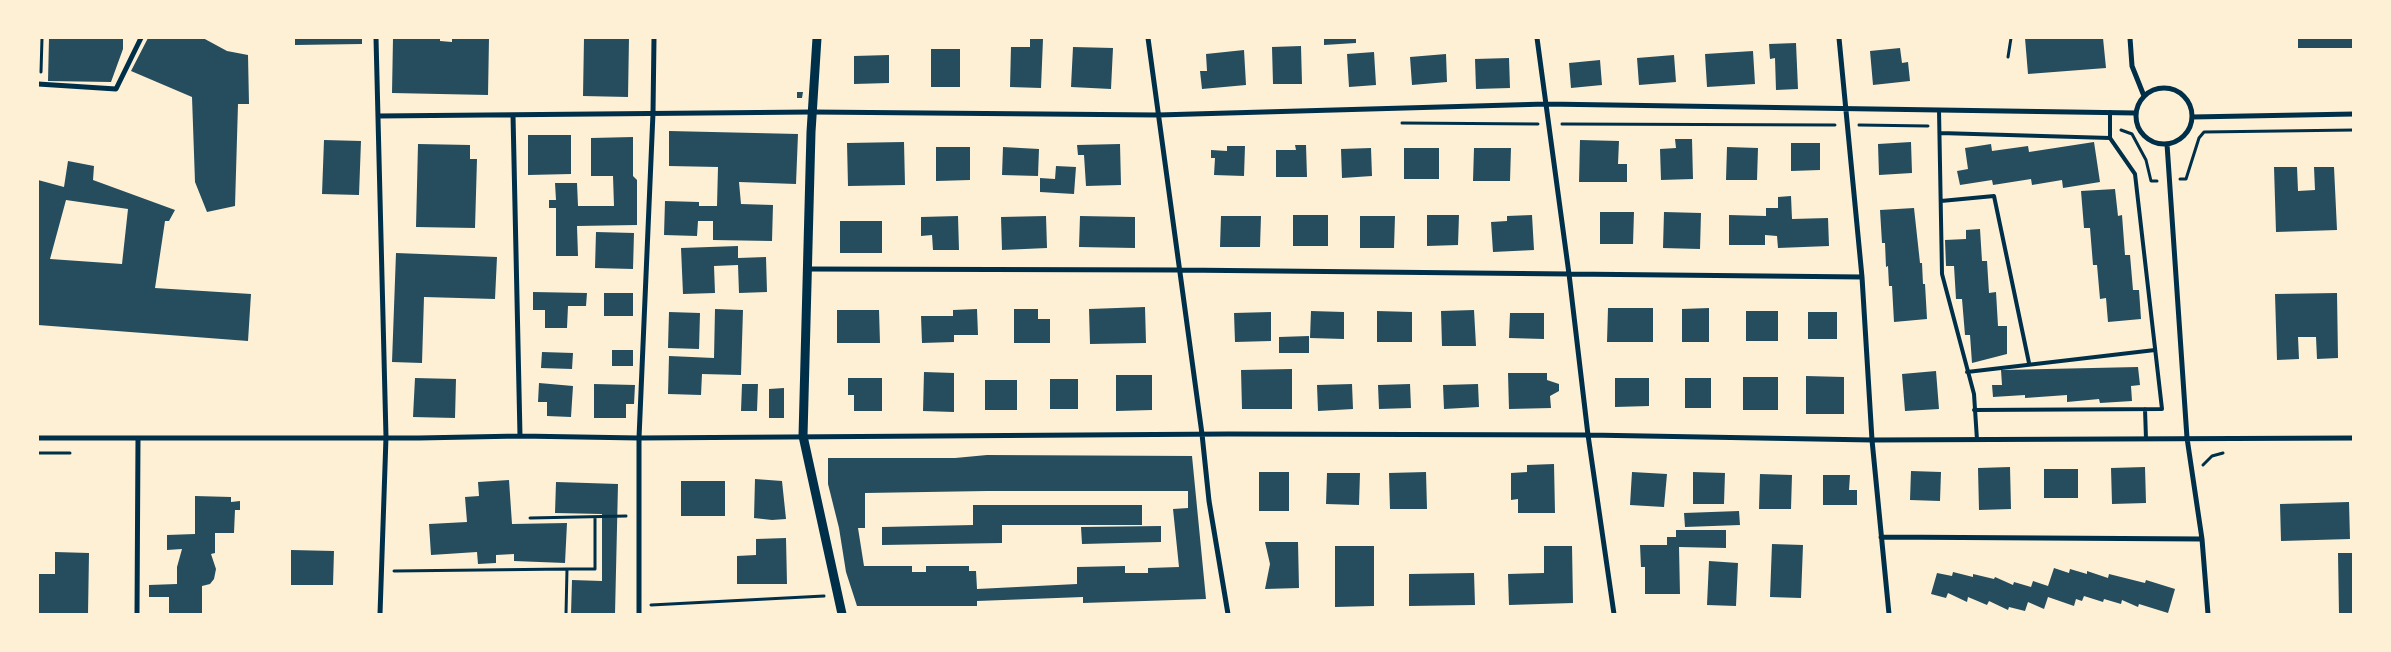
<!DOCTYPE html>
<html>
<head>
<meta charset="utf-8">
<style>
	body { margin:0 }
	#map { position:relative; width:2391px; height:652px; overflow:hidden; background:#fdf0d5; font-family:Signika,sans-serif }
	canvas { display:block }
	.frame { position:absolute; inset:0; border:39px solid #fdf0d5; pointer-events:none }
</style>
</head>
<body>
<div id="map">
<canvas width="2391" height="652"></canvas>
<div class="frame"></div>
</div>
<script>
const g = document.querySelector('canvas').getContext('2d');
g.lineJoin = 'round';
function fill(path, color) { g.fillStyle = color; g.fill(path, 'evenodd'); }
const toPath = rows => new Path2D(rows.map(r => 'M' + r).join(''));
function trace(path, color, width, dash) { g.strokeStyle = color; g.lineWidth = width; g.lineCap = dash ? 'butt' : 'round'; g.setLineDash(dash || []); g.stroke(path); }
const building = toPath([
	[49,38,123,38,123,49,111,82,48,81],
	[148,38,203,38,227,51,248,55,249,104,238,104,235,206,207,212,195,182,192,97,131,71],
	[295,38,362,38,362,44,295,45],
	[393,38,440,38,440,41,452,42,452,38,489,38,488,95,392,93],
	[584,38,629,38,628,97,583,96],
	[1030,38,1043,39,1041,88,1010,87,1011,47,1030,47],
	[1324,38,1356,38,1356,43,1324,45],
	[2025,38,2103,38,2106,68,2028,74],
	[2298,38,2354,38,2354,48,2298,48],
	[1796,43,1798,89,1776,90,1775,58,1770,59,1769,44],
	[1301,46,1302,84,1273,84,1272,47],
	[1073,47,1113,48,1111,89,1071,87],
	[1900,48,1902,63,1908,62,1910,81,1873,85,1870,51],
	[931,49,960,49,960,87,931,87],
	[1244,50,1246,85,1202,89,1200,71,1207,71,1206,54],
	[1753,51,1755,84,1707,87,1705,54],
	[1374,52,1376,85,1349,87,1347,54],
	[1446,54,1447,82,1412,85,1410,57],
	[889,55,889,83,854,84,854,56],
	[1674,55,1676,82,1639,85,1637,58],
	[1509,58,1510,88,1476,89,1475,59],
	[1600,60,1602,85,1571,88,1569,63],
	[797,92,803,92,802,98,797,98],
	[669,131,798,134,796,184,739,182,741,204,773,205,772,241,713,240,713,221,698,221,697,236,664,235,665,201,699,202,699,206,717,206,718,167,669,166],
	[528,135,571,135,571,174,528,175],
	[633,137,633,176,637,180,637,225,577,226,578,256,556,256,556,208,549,208,549,200,556,200,555,183,577,183,578,206,614,206,613,176,591,176,591,138],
	[1675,139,1692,139,1693,179,1661,180,1660,149,1676,148],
	[324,140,361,141,359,195,322,194],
	[1580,140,1619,141,1618,164,1627,164,1627,182,1579,182],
	[904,142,905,185,848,186,847,143],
	[1911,142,1912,173,1879,175,1878,144],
	[2094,142,2100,182,2063,188,2062,180,2032,185,2031,179,1993,185,1992,180,1960,185,1957,171,1968,169,1965,148,1991,144,1992,151,2028,146,2029,152],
	[1791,143,1820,143,1820,170,1791,171],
	[418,144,470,145,470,159,477,159,475,228,416,227],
	[1120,144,1121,185,1086,186,1084,155,1078,155,1077,145],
	[1295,145,1306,145,1307,177,1276,177,1276,150,1296,150],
	[1227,146,1245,146,1244,176,1214,175,1215,158,1211,158,1211,150,1227,151],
	[936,147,970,147,970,180,936,181],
	[1003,147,1039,149,1038,176,1002,175],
	[1727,147,1758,148,1757,180,1726,180],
	[1371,148,1372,176,1342,178,1341,149],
	[1404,148,1439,148,1439,179,1404,179],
	[1474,148,1511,148,1510,181,1473,181],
	[68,161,94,166,93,180,175,210,169,221,165,221,155,288,251,294,248,341,38,325,38,180,64,187],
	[66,200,128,209,122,264,50,259],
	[1056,166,1076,167,1074,194,1040,192,1040,178,1055,179],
	[2274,167,2297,167,2298,191,2315,190,2314,167,2334,167,2337,230,2276,232],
	[2115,189,2118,216,2122,215,2125,255,2130,255,2133,290,2139,290,2141,319,2108,322,2106,298,2100,299,2097,265,2093,265,2090,228,2084,228,2081,191],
	[1791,196,1792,219,1828,218,1829,246,1778,248,1777,236,1765,235,1765,245,1729,245,1729,215,1766,216,1766,208,1778,208,1778,197],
	[1914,208,1920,263,1922,263,1923,284,1925,284,1927,319,1894,322,1892,286,1889,286,1888,266,1886,267,1885,243,1882,243,1880,210],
	[1600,212,1634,212,1633,244,1600,244],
	[1664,212,1701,213,1700,249,1663,248],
	[1293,215,1328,215,1328,246,1293,246],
	[1427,215,1459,215,1458,245,1427,246],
	[1532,215,1534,250,1493,252,1491,222,1507,221,1507,216],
	[958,216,959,250,933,250,932,235,921,236,921,217],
	[1046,216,1047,248,1002,250,1001,217],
	[1080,216,1135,217,1135,248,1079,247],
	[1221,216,1261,216,1260,247,1220,247],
	[1360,216,1395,216,1394,248,1360,248],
	[840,221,882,221,882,253,840,253],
	[1980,229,1982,261,1987,261,1989,293,1996,292,1998,326,2007,326,2007,354,1972,363,1970,335,1965,335,1962,299,1956,299,1954,266,1946,266,1945,240,1966,239,1966,230],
	[596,232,634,233,633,269,595,268],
	[738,246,738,258,766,257,767,292,739,293,738,265,714,266,715,293,683,294,681,248],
	[396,253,497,257,495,299,424,297,422,363,392,362],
	[533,292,587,293,586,306,568,306,567,328,545,328,545,310,533,310],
	[604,293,633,293,633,316,604,316],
	[2337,293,2338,358,2317,359,2316,337,2298,337,2299,359,2277,360,2275,294],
	[1145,307,1146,343,1090,344,1089,309],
	[1608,308,1653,308,1653,342,1607,342],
	[1709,308,1709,342,1682,342,1682,309],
	[715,309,743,310,741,375,702,374,701,395,668,394,669,356,714,358],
	[977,309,978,335,954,335,954,342,922,343,921,316,953,316,953,310],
	[1014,309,1038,309,1038,319,1050,319,1050,343,1014,343],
	[837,310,879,310,880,343,837,343],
	[1474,310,1476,346,1442,346,1441,311],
	[1311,311,1344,312,1344,339,1310,338],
	[1377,311,1412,312,1412,342,1377,342],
	[1746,311,1778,311,1778,341,1746,341],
	[669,312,700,313,699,349,668,348],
	[1271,312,1271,341,1235,342,1234,313],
	[1808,312,1837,312,1837,339,1808,339],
	[1510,313,1544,313,1544,339,1509,338],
	[1309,336,1309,353,1279,353,1279,337],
	[612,350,633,350,633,366,612,366],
	[542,352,573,353,572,369,541,368],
	[2138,367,2140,385,2131,386,2132,401,2100,403,2099,399,2067,402,2067,395,2025,398,2025,395,1993,397,1992,385,2002,385,2001,370],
	[1292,369,1292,409,1242,409,1241,370],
	[1936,371,1939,409,1905,411,1902,374],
	[924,372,954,373,954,412,923,411],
	[1508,373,1547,373,1547,380,1559,384,1559,391,1550,396,1551,408,1509,409],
	[1116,375,1152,375,1152,410,1116,411],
	[1806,376,1844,377,1844,414,1806,414],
	[1743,377,1778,377,1778,410,1743,410],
	[415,378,456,379,455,418,413,417],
	[848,378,882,378,882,411,854,411,854,395,848,395],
	[1615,378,1649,378,1649,406,1615,407],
	[1685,378,1711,378,1711,408,1685,408],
	[1050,379,1078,379,1078,409,1050,409],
	[985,380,1017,380,1017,410,985,410],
	[539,383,573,386,571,417,547,416,547,402,538,402],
	[594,384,635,385,634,404,626,404,626,418,594,418],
	[742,384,758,384,757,411,741,411],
	[1352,384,1353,409,1318,411,1317,385],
	[1410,384,1411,408,1379,409,1378,385],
	[1478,384,1479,407,1444,409,1443,385],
	[784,388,784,418,769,418,769,389],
	[987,455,1192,456,1206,599,1083,603,1083,597,977,601,977,606,857,606,846,572,839,528,828,484,828,458,955,458],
	[987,491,1188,491,1188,508,1173,509,1179,567,1148,568,1148,573,1125,573,1125,566,1077,567,1077,584,977,589,976,571,969,571,969,566,926,566,926,572,912,572,912,566,864,566,858,528,865,528,865,493],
	[1554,464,1555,513,1518,513,1518,499,1511,500,1511,473,1527,472,1527,465],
	[2010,467,2011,509,1979,510,1978,468],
	[2145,467,2146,503,2112,504,2111,468],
	[2044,469,2078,469,2078,498,2044,498],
	[1911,471,1941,472,1940,501,1910,500],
	[1259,472,1289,472,1289,511,1259,511],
	[1426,472,1427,509,1390,509,1389,473],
	[1632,472,1667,474,1664,507,1630,505],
	[1693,472,1725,473,1724,504,1693,504],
	[1327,473,1360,473,1359,505,1326,504],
	[1760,474,1792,475,1791,509,1759,509],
	[1823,475,1850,475,1849,490,1857,490,1857,505,1823,505],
	[755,479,782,481,786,519,772,520,754,518],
	[509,480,512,524,567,523,565,563,514,561,514,554,496,555,496,563,478,564,477,552,431,555,429,524,467,522,465,497,479,496,478,482],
	[681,481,725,481,725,516,681,516],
	[556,482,618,484,615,614,571,614,572,580,602,581,602,514,555,513],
	[195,496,231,497,231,502,240,501,240,510,235,510,234,533,215,533,215,553,211,554,216,569,214,579,210,584,202,586,202,614,169,614,169,597,149,597,149,585,177,584,177,567,182,549,167,550,167,535,195,534],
	[2349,502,2350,539,2281,541,2280,504],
	[973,505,1142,505,1142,525,1002,525,1002,543,882,545,882,527,973,525],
	[1739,511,1740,525,1685,527,1684,513],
	[1161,526,1161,542,1082,544,1081,527],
	[1676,530,1726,530,1726,548,1679,547,1680,594,1645,594,1645,567,1641,567,1640,545,1667,545,1667,537,1676,537],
	[786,538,787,584,737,584,737,556,756,555,756,539],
	[1265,542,1298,542,1299,588,1265,589,1270,564],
	[1772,544,1803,545,1801,598,1770,597],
	[1335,546,1374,546,1374,606,1335,607],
	[1544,546,1572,546,1573,603,1509,605,1508,574,1544,573],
	[291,550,334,551,333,585,291,585],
	[55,552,89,553,88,614,38,614,38,574,55,574],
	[2338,553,2354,553,2354,614,2339,614],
	[1709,561,1738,563,1736,606,1707,605],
	[2054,568,2069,573,2070,569,2087,574,2087,571,2108,578,2109,574,2145,583,2146,580,2175,589,2168,613,2139,604,2138,607,2122,600,2121,604,2104,599,2103,602,2084,596,2082,601,2076,599,2074,606,2048,597,2044,609,2028,602,2025,611,2009,607,2008,610,1989,601,1987,605,1968,597,1967,602,1948,593,1946,598,1931,594,1937,573,1952,576,1953,572,1973,577,1973,574,1994,579,1995,577,2013,585,2014,582,2031,587,2033,581,2048,586],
	[1474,573,1475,605,1409,606,1409,574]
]);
const path = toPath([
	[2008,57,2011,38],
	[41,72,42,38],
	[1402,123,1538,124],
	[1562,124,1835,125],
	[1859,125,1928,126],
	[2121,130,2132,134,2146,160,2151,181,2157,181],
	[2180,179,2186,179,2199,138,2204,132,2354,130],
	[38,453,70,453],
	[2203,465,2212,456,2223,453],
	[530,518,626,516],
	[567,569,595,569,595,517],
	[394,571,567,569,566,614],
	[651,605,824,596]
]);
const service = toPath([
	[1939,110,1942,274,1974,394,1977,440],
	[1940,133,2110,138],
	[1941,201,1994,196,2029,363],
	[1967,372,2155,350],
	[2145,409,2146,439],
	[1974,410,2162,409,2135,174,2110,138,2110,112]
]);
const minor = toPath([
	[376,38,386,437,380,614],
	[1148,38,1202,434,1209,501,1228,614],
	[1537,38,1569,274,1588,435,1614,614],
	[1839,38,1862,277,1872,440,1889,614],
	[2130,38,2132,66,2144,96],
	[38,84,116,89,141,38],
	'2136 116a28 28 0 1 1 56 0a28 28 0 1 1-56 0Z',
	[513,115,520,436],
	[378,116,812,112,1158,115,1546,104,2136,113],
	[2192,117,2354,114],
	[2167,144,2187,438,2202,539,2208,614],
	[806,269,1179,270,1862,277],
	[38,438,419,438,520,436,639,438,1228,434,1588,435,1872,440,2354,438],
	[1881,537,2202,539],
	[137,614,138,438],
	[639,614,639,438,653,113,654,38]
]);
const tertiary = toPath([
	[817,38,811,132,803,436,842,614]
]);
fill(building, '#264d5e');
trace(path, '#003049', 3);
trace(service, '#003049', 4);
trace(minor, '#003049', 5);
trace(tertiary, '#003049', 9);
</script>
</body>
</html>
